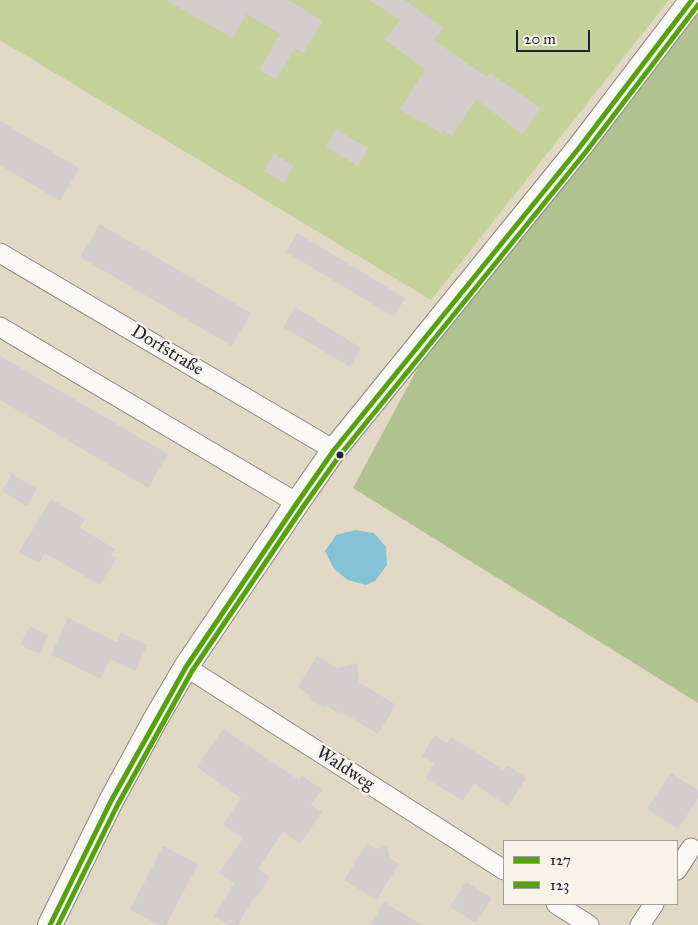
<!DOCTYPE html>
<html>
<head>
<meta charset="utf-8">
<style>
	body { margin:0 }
	#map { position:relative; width:698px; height:925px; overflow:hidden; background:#e1d9c6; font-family:"IM FELL Great Primer",serif }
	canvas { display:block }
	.legend { position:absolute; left:503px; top:840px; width:175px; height:65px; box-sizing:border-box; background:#f7f3e8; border:1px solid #a29fa3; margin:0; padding:6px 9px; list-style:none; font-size:15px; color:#22223b }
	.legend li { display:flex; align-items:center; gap:10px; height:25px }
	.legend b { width:25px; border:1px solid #a29fa3 }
	.scale { position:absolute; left:516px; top:30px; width:74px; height:22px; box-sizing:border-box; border:2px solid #22223b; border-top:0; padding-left:6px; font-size:15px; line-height:18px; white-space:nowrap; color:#22223b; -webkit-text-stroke:4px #f7f3e8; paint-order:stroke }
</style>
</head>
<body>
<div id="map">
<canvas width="698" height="925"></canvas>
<ul class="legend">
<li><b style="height:6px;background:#55a20f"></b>127</li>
<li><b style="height:6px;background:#55a20f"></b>123</li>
</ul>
<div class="scale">20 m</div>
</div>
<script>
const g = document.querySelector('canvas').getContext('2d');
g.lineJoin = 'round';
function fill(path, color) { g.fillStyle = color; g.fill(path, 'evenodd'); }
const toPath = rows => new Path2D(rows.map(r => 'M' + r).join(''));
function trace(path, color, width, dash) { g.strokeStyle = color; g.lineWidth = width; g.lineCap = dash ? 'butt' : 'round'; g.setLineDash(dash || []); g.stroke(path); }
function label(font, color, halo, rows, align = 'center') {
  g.font = font + ' "IM FELL Great Primer",serif'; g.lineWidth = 5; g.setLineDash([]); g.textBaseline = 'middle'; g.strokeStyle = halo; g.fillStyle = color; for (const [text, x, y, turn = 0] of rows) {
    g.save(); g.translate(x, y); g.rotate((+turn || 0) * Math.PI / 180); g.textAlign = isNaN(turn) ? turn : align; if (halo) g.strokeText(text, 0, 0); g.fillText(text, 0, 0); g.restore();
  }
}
const green = toPath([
	[0,0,669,0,431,300,0,40]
]);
const forest = toPath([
	[698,13,698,703,353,488,422,360]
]);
const water = toPath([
	[355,530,374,533,386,547,387,565,375,581,366,585,348,580,334,569,325,551,336,535]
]);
const building = toPath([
	[166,0,288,0,323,21,303,53,295,48,276,79,259,70,280,34,247,14,232,38],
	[369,0,405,0,443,28,434,40,487,77,490,73,541,108,522,134,476,99,452,136,443,131,441,134,419,119,418,121,400,109,425,69,385,40,400,20],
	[0,121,79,168,60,201,0,165],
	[336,129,368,148,358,166,326,147],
	[274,154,294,166,284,183,264,171],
	[100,224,251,313,232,346,80,257],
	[297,233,405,298,394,317,286,252],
	[295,307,361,348,350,367,283,327],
	[0,356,168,454,148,488,0,400],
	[12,474,37,489,27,506,2,491],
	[51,499,85,519,80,528,115,549,111,555,117,558,100,585,45,553,39,563,19,552],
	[68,618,117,642,121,633,147,645,135,671,110,659,101,679,51,655],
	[30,626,48,635,39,654,20,645],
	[317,656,337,668,357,663,359,682,396,705,378,734,340,711,338,713,326,705,324,708,308,698,310,695,298,687],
	[223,729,299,780,302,776,322,789,311,805,322,812,300,844,283,832,258,869,270,877,256,898,254,897,238,925,229,925,214,917,234,883,219,873,243,838,223,825,241,798,197,767],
	[435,735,447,743,451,737,504,770,507,765,526,778,508,806,474,784,463,801,425,778,434,763,422,756],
	[671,773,698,790,698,798,678,829,647,809],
	[367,843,376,849,387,846,390,858,399,864,376,900,344,880],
	[163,846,198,864,166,925,158,925,130,910],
	[466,882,492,898,476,923,450,907],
	[384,902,422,925,370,925]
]);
const minor = toPath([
	[0,253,334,450],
	[0,327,297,503],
	[186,667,504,870],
	[677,870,691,848],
	[556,904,589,925],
	[640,925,654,904]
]);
const tertiary = toPath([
	[50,925,111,801,155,720,186,667,297,503,334,450,579,148,692,0]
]);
const bus1 = toPath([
	[50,925,111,801,186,667,297,503,334,450,579,148,692,0]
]);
const bus2 = toPath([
	[58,925,118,804,192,671,303,507,340,455,585,153,698,5]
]);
const markers = [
	[340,455,4.5,"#22223b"]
];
const streetNames = [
	["Dorfstraße",167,351,31],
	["Waldweg",345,769,33]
];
fill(green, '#c4d299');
fill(forest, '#b1c291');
fill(water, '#85c2d5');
fill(building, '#d3cdcd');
trace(minor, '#8b8681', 21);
trace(tertiary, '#8b8681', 26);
trace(minor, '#faf9f6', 19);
trace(tertiary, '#faf9f6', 24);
trace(bus1, '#55a20f', 5);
trace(bus2, '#55a20f', 5);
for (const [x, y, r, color] of markers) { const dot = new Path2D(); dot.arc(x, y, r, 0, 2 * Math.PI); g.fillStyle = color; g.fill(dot); trace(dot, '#f7f3e8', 2); }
label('18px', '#22223b', '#f7f3e8', streetNames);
</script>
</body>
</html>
